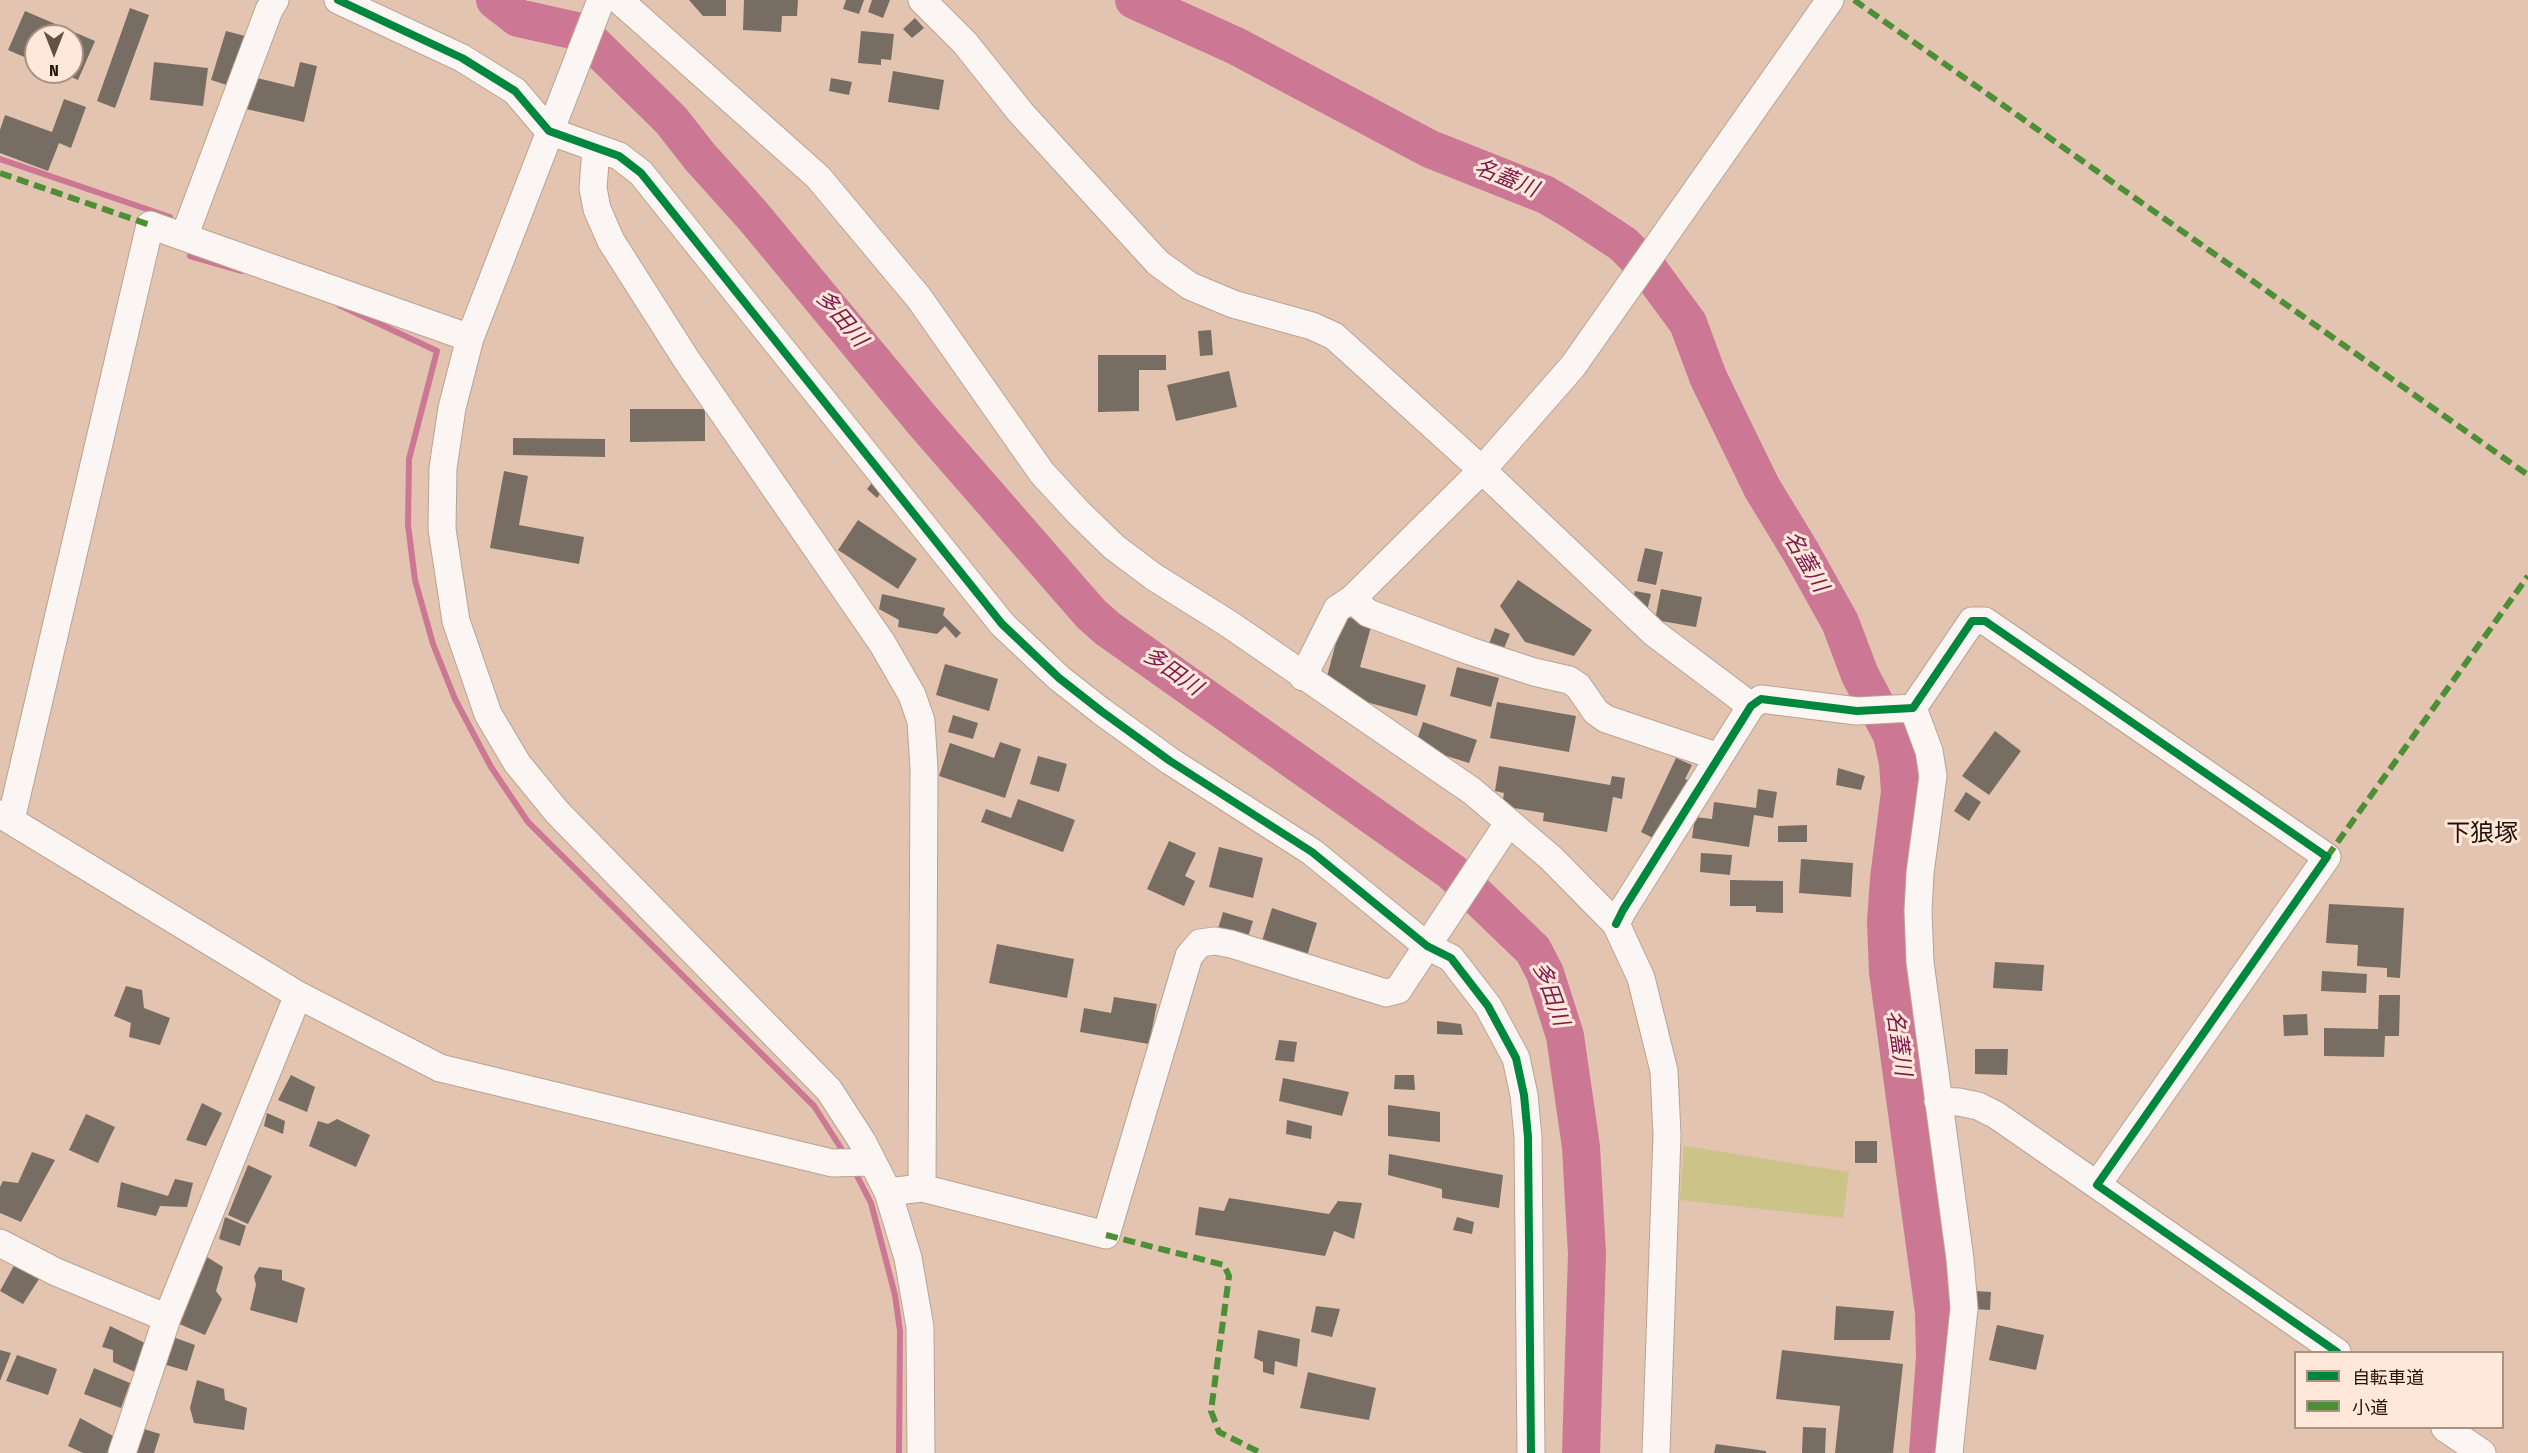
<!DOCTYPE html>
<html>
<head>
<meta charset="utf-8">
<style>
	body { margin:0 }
	#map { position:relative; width:2528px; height:1453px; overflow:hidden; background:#e2c4b0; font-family:"Fira Sans Condensed","Noto Sans JP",sans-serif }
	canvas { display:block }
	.legend { position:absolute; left:2294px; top:1351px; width:210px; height:78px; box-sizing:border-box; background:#ffe8d9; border:2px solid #a89284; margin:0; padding:8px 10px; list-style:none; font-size:18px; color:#261205 }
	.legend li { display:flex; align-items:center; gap:12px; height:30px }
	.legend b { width:30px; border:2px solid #a89284 }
	.north { position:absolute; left:24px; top:24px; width:60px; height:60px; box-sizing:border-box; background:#ffe8d9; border:2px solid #a89284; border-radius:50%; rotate:180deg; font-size:16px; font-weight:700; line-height:24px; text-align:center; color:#261205 }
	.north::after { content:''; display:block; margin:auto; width:21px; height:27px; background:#685041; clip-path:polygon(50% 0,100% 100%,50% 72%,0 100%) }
</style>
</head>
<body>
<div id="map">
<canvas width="2528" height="1453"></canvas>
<ul class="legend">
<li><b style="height:8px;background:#00873e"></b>自転車道</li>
<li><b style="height:8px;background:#4c8f36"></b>小道</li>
</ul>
<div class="north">N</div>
</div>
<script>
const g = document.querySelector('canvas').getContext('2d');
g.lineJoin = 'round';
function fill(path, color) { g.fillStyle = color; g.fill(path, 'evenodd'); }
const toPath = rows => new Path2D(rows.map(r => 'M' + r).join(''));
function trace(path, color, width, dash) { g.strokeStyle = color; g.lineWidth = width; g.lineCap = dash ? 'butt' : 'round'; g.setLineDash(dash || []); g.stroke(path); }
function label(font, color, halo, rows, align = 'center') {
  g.font = font + ' "Fira Sans Condensed","Noto Sans JP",sans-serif'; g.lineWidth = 6; g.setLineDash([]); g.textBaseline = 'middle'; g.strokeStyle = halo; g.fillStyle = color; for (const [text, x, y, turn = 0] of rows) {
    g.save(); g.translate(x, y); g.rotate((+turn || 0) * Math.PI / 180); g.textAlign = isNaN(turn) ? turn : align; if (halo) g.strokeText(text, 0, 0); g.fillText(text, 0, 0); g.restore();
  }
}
const green = toPath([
	[1684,1146,1849,1172,1843,1218,1680,1200]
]);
const stream = toPath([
	[0,159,170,217],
	[191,254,190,256,242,271],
	[339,305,437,351,409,459,408,525,415,580,433,644,455,699,491,767,528,822,814,1106,846,1156],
	[854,1170,871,1203,895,1295,900,1331,899,1453]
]);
const river = toPath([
	[495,0,518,18,581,32,671,120,700,157,753,216,922,420,1091,614,1108,629,1452,872,1533,950,1545,973,1565,1036,1581,1147,1587,1254,1581,1453],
	[1134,0,1236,46,1430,149,1546,195,1573,211,1623,244,1649,270,1688,323,1708,377,1762,488,1801,552,1840,622,1860,675,1892,735,1898,763,1900,792,1889,879,1886,921,1888,972,1934,1312,1935,1357,1928,1453]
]);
const building = toPath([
	[689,0,726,0,726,16,703,16],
	[744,0,798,0,797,16,782,16,781,32,743,30],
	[846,0,864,0,859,14,843,9],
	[872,0,890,0,883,18,868,12],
	[130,8,149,15,115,108,97,101],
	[25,11,95,41,78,80,60,72,72,72,72,36,36,36,36,62,8,50],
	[915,18,924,28,912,38,903,29],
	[226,31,245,36,230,86,211,80],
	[861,31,894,34,891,60,881,59,881,65,858,63],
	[154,62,208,68,203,106,150,100],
	[300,62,317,66,304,122,246,109,253,77,294,87],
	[893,71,944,80,939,110,888,102],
	[831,78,852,82,849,95,829,91],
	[64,99,86,107,71,148,59,143,48,171,0,153,0,130,5,115,52,132],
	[1211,330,1213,355,1200,356,1198,331],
	[1098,355,1166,355,1166,370,1139,370,1139,411,1098,412],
	[1229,371,1237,407,1176,421,1167,385],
	[630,409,705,409,705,441,630,442],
	[513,438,605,439,605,457,513,455],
	[504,471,528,476,519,525,584,537,579,564,490,548],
	[875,479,885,487,877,498,867,489],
	[858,520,917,559,898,589,838,550],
	[1645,548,1663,552,1656,585,1637,581],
	[1518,580,1592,630,1574,656,1525,642,1500,606],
	[1661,589,1702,597,1696,627,1655,620],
	[1635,591,1651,594,1647,611,1631,608],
	[882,594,945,608,943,615,961,633,956,638,945,626,937,634,898,627,899,620,879,609],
	[1343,616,1372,623,1360,667,1426,685,1417,716,1352,698,1353,692,1325,684],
	[1495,628,1510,634,1501,655,1487,649],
	[945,664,998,679,989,711,936,695],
	[1457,667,1499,678,1491,707,1450,696],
	[1497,702,1576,716,1569,752,1490,738],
	[953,715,978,723,973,739,948,732],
	[1423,722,1477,740,1469,763,1415,746],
	[1995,731,2021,751,1989,795,1962,776],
	[1000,742,1021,749,1005,798,939,776,950,743,994,758],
	[1038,756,1067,764,1059,792,1030,784],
	[1676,758,1692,765,1685,779,1692,782,1663,843,1641,832],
	[1499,766,1610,785,1612,776,1625,778,1622,799,1613,797,1607,832,1543,821,1544,813,1502,806,1504,793,1495,791],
	[1838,768,1865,776,1861,790,1836,785],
	[1758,789,1777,792,1773,818,1754,815,1749,847,1692,838,1695,817,1712,819,1714,802,1756,808],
	[1966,792,1981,802,1969,821,1954,811],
	[1018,799,1075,820,1063,852,981,822,986,809,1011,818],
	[1807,825,1807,842,1778,842,1778,826],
	[1169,841,1196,853,1185,876,1195,881,1184,906,1147,889],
	[1219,847,1263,858,1253,898,1209,887],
	[1701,853,1732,855,1730,875,1700,872],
	[1801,859,1853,863,1851,897,1799,893],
	[1730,880,1783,881,1783,913,1756,912,1756,906,1730,906],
	[2329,904,2404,908,2400,978,2387,977,2387,968,2357,966,2358,945,2326,943],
	[1272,908,1317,923,1307,956,1262,941],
	[1223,912,1253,921,1248,937,1218,929],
	[997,944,1074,959,1067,998,989,983],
	[1995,962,2044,965,2042,991,1993,988],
	[2322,971,2367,974,2366,993,2321,991],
	[126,986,142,990,144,1008,170,1018,160,1045,129,1037,131,1023,114,1016],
	[2379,995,2400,995,2399,1036,2385,1036,2384,1057,2324,1056,2324,1028,2378,1029],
	[1114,997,1157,1004,1149,1044,1080,1032,1084,1008,1111,1013],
	[2307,1014,2308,1035,2284,1036,2283,1015],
	[1437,1021,1461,1024,1463,1035,1437,1034],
	[1279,1040,1297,1042,1294,1062,1275,1060],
	[1975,1049,2008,1049,2007,1075,1975,1074],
	[291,1075,315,1087,307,1112,278,1100],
	[1395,1075,1414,1075,1415,1090,1394,1089],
	[1283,1078,1349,1092,1342,1116,1279,1101],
	[202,1103,222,1113,206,1146,186,1140],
	[1388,1105,1440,1112,1440,1142,1388,1136],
	[267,1113,285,1121,283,1134,264,1126],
	[86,1114,115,1127,98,1163,69,1150],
	[337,1119,370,1135,356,1167,309,1146,318,1121,328,1124],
	[1287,1120,1312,1126,1311,1139,1286,1134],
	[1855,1141,1877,1141,1877,1163,1855,1163],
	[32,1152,55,1160,21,1222,0,1213,0,1187,3,1181,18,1183],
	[1389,1154,1503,1175,1499,1208,1442,1198,1442,1189,1388,1175],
	[248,1165,272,1176,248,1224,228,1215],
	[175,1179,193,1183,187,1207,160,1206,156,1216,117,1207,121,1182,168,1196],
	[1229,1198,1329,1214,1338,1201,1362,1203,1354,1239,1334,1231,1325,1256,1195,1235,1199,1207,1224,1211],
	[225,1217,246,1226,240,1246,219,1239],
	[1457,1217,1474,1222,1472,1234,1453,1230],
	[207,1257,223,1267,216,1291,222,1299,205,1335,177,1323],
	[16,1262,41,1276,23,1304,0,1291],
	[259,1267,282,1270,282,1280,305,1288,297,1323,250,1310,256,1285,254,1276],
	[1975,1291,1991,1292,1990,1310,1974,1309],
	[1316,1306,1340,1309,1332,1337,1311,1332],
	[1836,1306,1894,1311,1890,1340,1834,1340],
	[1997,1325,2044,1335,2036,1370,1989,1360],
	[110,1326,147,1344,137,1373,113,1362,113,1350,102,1347],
	[1258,1330,1300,1339,1297,1367,1275,1361,1274,1375,1263,1372,1263,1362,1254,1358],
	[173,1337,195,1345,187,1371,163,1364],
	[0,1350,11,1353,0,1381],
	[1782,1350,1903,1364,1893,1453,1835,1453,1840,1406,1776,1399],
	[17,1355,57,1369,48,1395,6,1381],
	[94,1368,130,1383,121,1408,84,1394],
	[1308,1372,1376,1388,1369,1420,1300,1408],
	[197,1380,224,1389,225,1400,247,1408,244,1430,194,1423,190,1408],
	[80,1418,115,1437,108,1453,83,1453,68,1446],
	[1803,1427,1826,1428,1825,1453,1802,1453],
	[144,1429,160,1434,154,1453,136,1453],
	[1716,1444,1766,1451,1766,1453,1714,1453]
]);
const minor = toPath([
	[338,0,462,58,515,91,549,131,619,156,641,173,1002,624,1059,678,1101,711,1170,761,1312,852,1427,946,1451,958,1488,1006,1516,1058,1524,1095,1528,1137,1531,1453],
	[601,0,470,338,452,408,443,468,442,529,456,621,488,714,517,763,557,812,829,1090,862,1141,888,1192,908,1258,920,1327,921,1453],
	[619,0,818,177,919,298,1042,473,1078,512,1114,547,1154,577,1229,624,1472,791,1551,858,1616,924,1641,978,1664,1071,1667,1135,1656,1453],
	[922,0,965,43,1021,113,1158,263,1190,286,1233,304,1312,326,1334,336,1482,470,1654,633,1751,706],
	[596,149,593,188,597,209,611,241,686,359,882,643,912,695,921,721,924,769,922,1188,888,1192],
	[184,237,470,338],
	[1352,599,1368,613,1470,651,1534,672,1569,680,1578,686,1596,712,1606,719,1719,757],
	[1303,677,1337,609,1352,599,1482,470,1573,366,1830,0],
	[1913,708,1929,751,1933,776,1920,873,1918,911,1920,962,1960,1259,1964,1308,1949,1453],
	[0,814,298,995,440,1068,832,1163,872,1162],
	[11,820,150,225,184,237,269,10,275,0],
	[1616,924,1623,910,1751,706,1761,699,1857,711,1913,708,1972,621,1985,621,2327,857,2097,1185,2337,1352],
	[1938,1101,1959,1102,1978,1106,1996,1115,2097,1185],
	[922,1188,1106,1235,1189,956,1200,943,1215,941,1231,944,1386,993,1398,990,1509,822],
	[0,1243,56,1272,167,1318],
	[2445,1428,2482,1453],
	[122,1453,167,1318,298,995]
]);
const quiet = toPath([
	[1854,0,2528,475],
	[0,173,150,225],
	[2327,857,2528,576],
	[1106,1235,1224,1265,1229,1276,1211,1411,1219,1432,1261,1453]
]);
const cycleway = toPath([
	[338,0,462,58,515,91,549,131,619,156,641,173,1002,624,1059,678,1101,711,1170,761,1312,852,1427,946,1451,958,1488,1006,1516,1058,1524,1095,1528,1137,1531,1453],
	[1616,924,1623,910,1751,706,1761,699,1857,711,1913,708,1972,621,1985,621,2327,857,2097,1185,2337,1352]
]);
const waterNames = [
	["名蓋川",1506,179,22],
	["多田川",841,319,50],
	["名蓋川",1805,562,60],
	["多田川",1172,672,35],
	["多田川",1550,994,70],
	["名蓋川",1898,1043,82]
];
const quarterNames = [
	["下狼塚",2482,834]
];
fill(green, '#cbc388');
trace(stream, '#cc7794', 6);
trace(river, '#cc7794', 38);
fill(building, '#776d63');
trace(minor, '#baa393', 29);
trace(minor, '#fbf6f3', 27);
trace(quiet, '#4c8f36', 6, [12, 6]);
trace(cycleway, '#00873e', 8);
label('italic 22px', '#7d184d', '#ffe8d9', waterNames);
label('24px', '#261205', '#ffe8d9', quarterNames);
</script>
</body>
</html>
